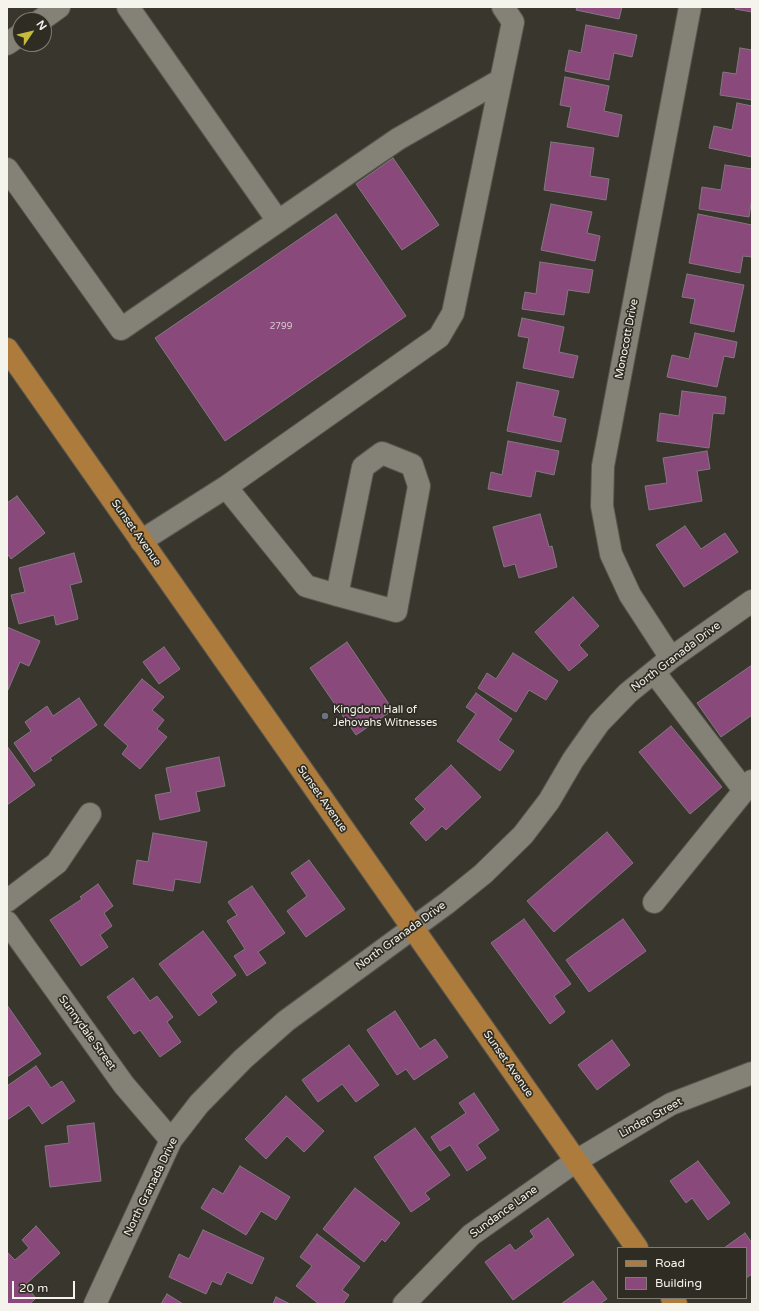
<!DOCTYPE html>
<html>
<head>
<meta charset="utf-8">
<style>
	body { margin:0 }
	#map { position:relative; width:759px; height:1311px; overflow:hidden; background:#39372d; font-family:"Varela Round",sans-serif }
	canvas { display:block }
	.frame { position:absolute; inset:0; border:8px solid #f4f3ec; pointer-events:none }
	.legend { position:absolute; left:617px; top:1247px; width:130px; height:52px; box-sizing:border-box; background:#2f2d23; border:1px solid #7e7c73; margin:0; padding:5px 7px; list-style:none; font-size:12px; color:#f4f3ec }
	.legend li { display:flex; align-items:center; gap:8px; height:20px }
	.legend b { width:20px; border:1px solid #7e7c73 }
	.north { position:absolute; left:12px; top:12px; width:40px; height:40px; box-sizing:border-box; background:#2f2d23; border:1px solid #7e7c73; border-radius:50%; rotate:55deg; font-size:11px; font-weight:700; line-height:16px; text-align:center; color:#f4f3ec }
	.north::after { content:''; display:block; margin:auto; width:14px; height:18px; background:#c7bb3c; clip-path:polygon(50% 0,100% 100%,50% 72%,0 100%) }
	.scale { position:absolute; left:12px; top:1281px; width:63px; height:18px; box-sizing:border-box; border:2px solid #f4f3ec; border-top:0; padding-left:5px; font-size:12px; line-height:14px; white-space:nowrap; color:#f4f3ec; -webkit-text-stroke:3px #2f2d23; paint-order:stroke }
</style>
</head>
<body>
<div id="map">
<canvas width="759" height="1311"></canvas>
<div class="frame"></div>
<ul class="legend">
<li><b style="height:5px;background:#ad7b3c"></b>Road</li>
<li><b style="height:11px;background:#89497b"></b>Building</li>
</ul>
<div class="north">N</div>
<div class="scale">20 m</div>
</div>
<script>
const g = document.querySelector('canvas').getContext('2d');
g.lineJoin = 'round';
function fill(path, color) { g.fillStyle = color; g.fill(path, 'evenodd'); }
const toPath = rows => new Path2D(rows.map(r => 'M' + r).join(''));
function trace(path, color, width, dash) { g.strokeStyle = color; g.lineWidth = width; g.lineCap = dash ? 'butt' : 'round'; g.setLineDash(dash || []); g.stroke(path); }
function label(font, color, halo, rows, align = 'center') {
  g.font = font + ' "Varela Round",sans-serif'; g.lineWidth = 3.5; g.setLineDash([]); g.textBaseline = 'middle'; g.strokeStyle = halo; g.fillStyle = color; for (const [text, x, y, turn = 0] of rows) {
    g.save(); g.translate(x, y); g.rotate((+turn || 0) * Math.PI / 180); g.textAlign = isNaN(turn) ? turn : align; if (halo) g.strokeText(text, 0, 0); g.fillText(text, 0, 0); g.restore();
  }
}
const building = toPath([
	[577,7,622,7,619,19,576,10,577,7],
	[736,7,752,7,752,12,735,9,736,7],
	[586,25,637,35,632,57,614,53,609,80,565,71,569,50,581,53,586,25],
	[740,48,752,50,752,100,720,95,723,72,736,74,740,48],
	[565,77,609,86,604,111,622,115,618,137,567,127,571,107,560,105,565,77],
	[737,103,752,106,752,157,709,148,714,126,732,130,737,103],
	[551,142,594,148,590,176,609,179,606,200,544,190,551,142],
	[393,158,439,225,402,250,356,184,393,158],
	[725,165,752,169,752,197,749,217,699,209,702,187,721,190,725,165],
	[551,204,592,212,587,233,600,236,595,261,541,250,551,204],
	[336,214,406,316,225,441,155,338,336,214],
	[698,214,752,225,752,257,743,256,740,273,689,263,698,214],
	[540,262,593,270,589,293,568,290,564,315,522,309,525,292,536,294,540,262],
	[687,274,744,285,734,332,690,323,695,299,682,297,687,274],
	[522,318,564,327,559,352,578,356,573,378,523,368,529,338,518,336,522,318],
	[695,333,737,342,734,358,724,356,717,387,667,377,672,355,689,359,695,333],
	[517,382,559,391,553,416,566,419,561,442,507,431,517,382],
	[682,391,726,397,724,414,713,413,709,448,657,441,660,413,679,416,682,391],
	[508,441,559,451,554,475,536,471,531,497,488,489,491,472,502,475,508,441],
	[707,451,710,469,697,471,702,501,649,510,645,486,667,483,663,458,707,451],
	[17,496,45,533,11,559,7,553,7,503,17,496],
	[540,514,549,547,552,546,557,567,519,578,515,564,504,567,493,527,540,514],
	[685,526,701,549,725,533,738,552,684,587,656,545,685,526],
	[74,553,82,582,70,585,78,619,56,625,54,615,19,624,11,595,25,592,19,568,74,553],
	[573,597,599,626,579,645,588,655,569,671,535,632,573,597],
	[7,627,40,641,29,666,20,662,8,690,7,627],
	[347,642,393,710,356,735,310,668,347,642],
	[164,647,180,669,159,684,143,662,164,647],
	[513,653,558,681,546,700,529,690,516,712,478,688,487,673,496,679,513,653],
	[752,665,752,715,721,737,697,703,752,665],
	[142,679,164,697,152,710,164,720,157,729,167,737,140,769,122,754,128,746,104,725,142,679],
	[476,693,512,719,498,740,514,751,500,771,457,741,476,714,466,707,476,693],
	[79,698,97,725,50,758,52,760,34,772,14,743,31,731,25,722,47,706,53,716,79,698],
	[671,726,722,787,690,814,639,752,671,726],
	[7,746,35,785,7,805,7,746],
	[219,757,225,786,196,792,200,811,160,820,155,795,171,792,166,768,219,757],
	[451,765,481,797,446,830,442,826,426,841,410,823,425,809,415,799,451,765],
	[607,832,633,863,554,932,527,901,607,832],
	[153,833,207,842,200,883,175,879,173,891,133,884,137,860,148,862,153,833],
	[309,860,345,909,306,937,287,911,307,896,291,873,309,860],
	[98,884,113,906,104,913,112,926,100,935,108,947,81,966,50,920,82,899,80,897,98,884],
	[252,886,285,933,258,952,266,963,247,976,234,956,245,949,227,921,237,915,228,902,252,886],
	[524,919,571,984,554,996,565,1012,550,1024,491,943,524,919],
	[623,919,646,951,589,992,566,960,623,919],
	[203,931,236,975,211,994,217,1002,199,1016,159,964,203,931],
	[133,978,150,1001,157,996,173,1017,167,1022,181,1042,160,1057,140,1030,134,1034,107,997,133,978],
	[7,1005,41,1054,7,1077,7,1005],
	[395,1011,420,1049,435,1039,448,1057,414,1080,406,1069,397,1075,367,1030,395,1011],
	[612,1040,630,1065,597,1090,578,1065,612,1040],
	[349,1045,379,1085,356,1102,342,1084,318,1102,302,1080,349,1045],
	[36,1066,51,1088,62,1081,75,1101,42,1124,29,1105,7,1120,7,1086,36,1066],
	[474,1093,499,1130,477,1145,486,1158,467,1171,450,1145,440,1151,431,1137,466,1113,459,1103,474,1093],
	[286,1096,324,1131,304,1152,287,1136,266,1159,245,1139,286,1096],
	[94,1123,101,1181,50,1187,45,1146,69,1143,67,1126,94,1123],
	[415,1128,450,1175,425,1193,430,1199,411,1212,374,1157,415,1128],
	[698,1161,730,1203,708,1220,692,1198,686,1203,670,1181,698,1161],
	[240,1166,290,1197,276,1220,261,1211,246,1235,201,1208,213,1188,223,1194,240,1166],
	[355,1188,400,1223,385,1242,382,1239,364,1262,323,1229,355,1188],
	[548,1218,574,1255,513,1300,485,1262,510,1244,515,1251,534,1237,530,1231,548,1218],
	[36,1226,60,1253,25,1285,36,1298,30,1304,7,1304,7,1252,15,1260,29,1248,22,1240,36,1226],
	[203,1230,264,1258,252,1284,227,1272,221,1285,212,1281,206,1294,169,1277,179,1254,189,1259,203,1230],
	[745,1233,752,1243,752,1274,746,1278,746,1248,724,1248,745,1233],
	[317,1234,360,1267,342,1290,349,1295,343,1304,319,1304,296,1286,312,1266,300,1257,317,1234],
	[593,1281,607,1299,601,1303,602,1304,561,1304,593,1281],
	[167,1294,183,1304,161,1304,167,1294],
	[276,1297,290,1304,273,1304,276,1297]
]);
const minor = toPath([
	[128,7,278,221],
	[41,20,59,7],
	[7,44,20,35],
	[7,169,121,329,398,139,501,80],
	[141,541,226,487],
	[337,595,363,467,382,453,412,465,419,486,396,611,337,595,306,586,226,487,439,337,453,313,513,22,503,7],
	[671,658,630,595,611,554,602,506,603,466,690,7],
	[654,672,744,790],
	[7,901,57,863,90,814],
	[654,902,752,781],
	[7,922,124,1085,171,1140],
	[95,1304,171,1140,199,1104,243,1059,286,1021,447,903,483,874,523,835,549,801,573,760,599,723,628,693,671,658,752,601],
	[404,1304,471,1235,576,1161,671,1104,752,1073]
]);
const major = toPath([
	[7,349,637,1248],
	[672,1298,676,1304]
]);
const markers = [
	[325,716,4,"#6b7280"]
];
const numberNames = [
	["2799",281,327]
];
const streetNames = [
	["Monocott Drive",627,339,-79],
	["Sunset Avenue",136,533,55],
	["North Granada Drive",676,657,-37],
	["Sunset Avenue",322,799,55],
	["North Granada Drive",401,936,-36],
	["Sunnydale Street",87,1033,54],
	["Sunset Avenue",508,1064,55],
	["Linden Street",651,1118,-29],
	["North Granada Drive",151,1187,-64],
	["Sundance Lane",504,1212,-36]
];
const poiNames = [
	["Kingdom Hall of",333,710],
	["Jehovahs Witnesses",333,723]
];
fill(building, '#89497b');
trace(building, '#837880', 1);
trace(minor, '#58564d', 24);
trace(major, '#58564d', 24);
trace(minor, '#848276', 22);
trace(major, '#ad7b3c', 22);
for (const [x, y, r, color] of markers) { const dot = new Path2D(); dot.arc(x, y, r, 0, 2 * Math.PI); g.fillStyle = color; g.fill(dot); trace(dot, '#2f2d23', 1.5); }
label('9px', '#d9c8d0', null, numberNames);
label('11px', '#f4f3ec', '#2f2d23', streetNames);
label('11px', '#f4f3ec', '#2f2d23', poiNames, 'left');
</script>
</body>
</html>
